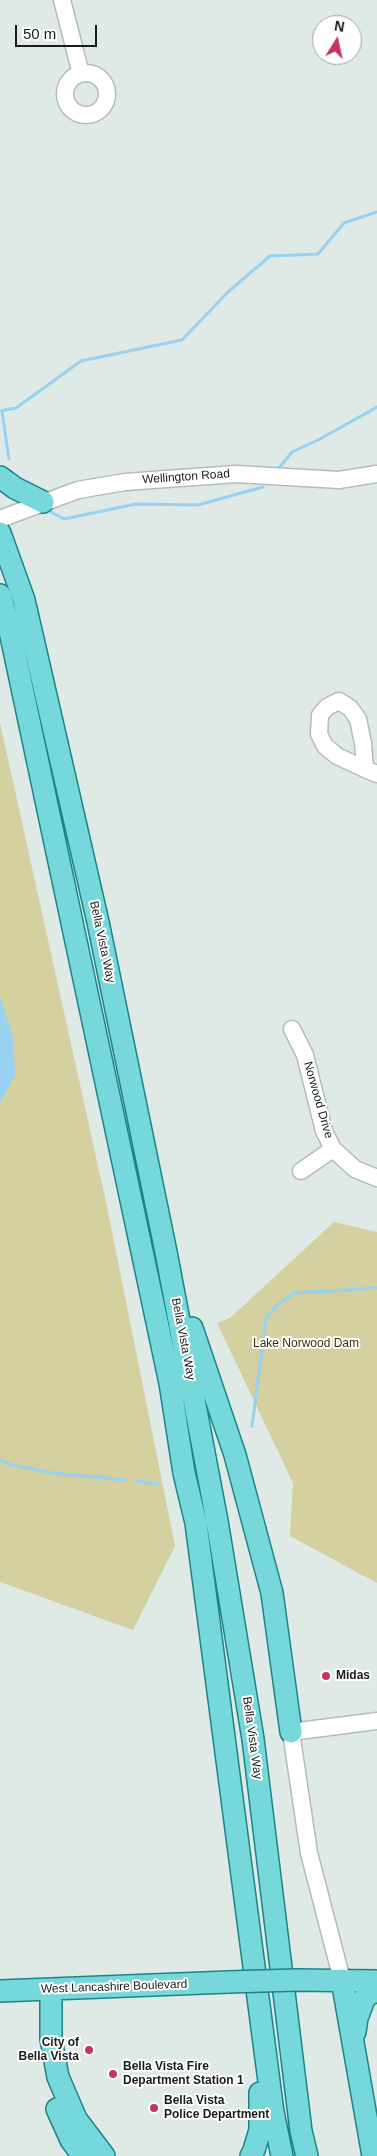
<!DOCTYPE html>
<html>
<head>
<meta charset="utf-8">
<style>
	body { margin:0 }
	#map { position:relative; width:377px; height:2156px; overflow:hidden; background:#dfe9e5; font-family:Arial,sans-serif }
	canvas { display:block }
	.north { position:absolute; left:312px; top:15px; width:50px; height:50px; box-sizing:border-box; background:#fff; border:1px solid #a3a4a3; border-radius:50%; rotate:10deg; font-size:14px; font-weight:700; line-height:20px; text-align:center; color:#181c1a }
	.north::after { content:''; display:block; margin:auto; width:18px; height:22px; background:#c4365f; clip-path:polygon(50% 0,100% 100%,50% 72%,0 100%) }
	.scale { position:absolute; left:15px; top:25px; width:82px; height:22px; box-sizing:border-box; border:2px solid #181c1a; border-top:0; padding-left:6px; font-size:15px; line-height:18px; white-space:nowrap; color:#181c1a; -webkit-text-stroke:4px #fff; paint-order:stroke }
</style>
</head>
<body>
<div id="map">
<canvas width="377" height="2156"></canvas>
<div class="north">N</div>
<div class="scale">50 m</div>
</div>
<script>
const g = document.querySelector('canvas').getContext('2d');
g.lineJoin = 'round';
function fill(path, color) { g.fillStyle = color; g.fill(path, 'evenodd'); }
const toPath = rows => new Path2D(rows.map(r => 'M' + r).join(''));
function trace(path, color, width, dash) { g.strokeStyle = color; g.lineWidth = width; g.lineCap = dash ? 'butt' : 'round'; g.setLineDash(dash || []); g.stroke(path); }
function label(font, color, halo, rows, align = 'center') {
  g.font = font + ' Arial,sans-serif'; g.lineWidth = 4; g.setLineDash([]); g.textBaseline = 'middle'; g.strokeStyle = halo; g.fillStyle = color; for (const [text, x, y, turn = 0] of rows) {
    g.save(); g.translate(x, y); g.rotate((+turn || 0) * Math.PI / 180); g.textAlign = isNaN(turn) ? turn : align; if (halo) g.strokeText(text, 0, 0); g.fillText(text, 0, 0); g.restore();
  }
}
const green = toPath([
	[0,723,106,1202,175,1546,133,1630,0,1582],
	[334,1222,377,1232,377,1583,290,1536,293,1483,217,1323,230,1318]
]);
const water = toPath([
	[0,997,13,1037,15,1075,0,1103]
]);
const stream = toPath([
	[0,411,16,408,81,361,182,340,228,292,270,256,318,254,344,223,377,212],
	[2,411,9,459],
	[279,468,292,452,320,439,377,407],
	[51,512,64,519,136,504,198,505,263,487],
	[252,1426,266,1319,277,1305,295,1293,377,1288],
	[0,1460,12,1465,53,1473,125,1480],
	[137,1481,158,1484]
]);
const minor = toPath([
	[62,0,81,74],
	'65 94a21 21 0 1 1 42 0a21 21 0 1 1-42 0Z',
	[0,519,78,490,125,482,236,474,339,480,377,474],
	[365,769,363,743,358,719,350,708,339,701,327,707,320,715,319,734,325,746,337,756,365,769,377,774],
	[292,1029,305,1055,324,1131,333,1149,355,1169,377,1178],
	[301,1171,333,1149],
	[342,1980,309,1853,291,1732,377,1721]
]);
const major = toPath([
	[0,477,15,488,43,502],
	[0,533,24,600,98,922,166,1252,217,1521,253,1739,301,2131,307,2156],
	[0,595,8,622,170,1383,184,1473,196,1523,273,2112,282,2156],
	[192,1328,235,1455,272,1593,291,1732],
	[296,1980,377,1981],
	[342,1980,373,2156],
	[51,1989,51,2039,58,2077,76,2119,104,2156],
	[0,1991,229,1982],
	[355,2032,357,2018,365,1997,377,1990],
	[57,2109,71,2140,83,2156],
	[251,2156,254,2150,260,2130,260,2093]
]);
const majorBridge = toPath([
	[229,1982,296,1980]
]);
const markers = [
	[326,1676,5,"#c4365f"],
	[89,2050,5,"#c4365f"],
	[113,2074,5,"#c4365f"],
	[154,2108,5,"#c4365f"]
];
const streetNames = [
	["Wellington Road",186,477,-4],
	["Bella Vista Way",102,942,78],
	["Norwood Drive",318,1100,74],
	["Bella Vista Way",183,1339,79],
	["Bella Vista Way",252,1738,82],
	["West Lancashire Boulevard",114,1987,-2]
];
const parkNames = [
	["Lake Norwood Dam",306,1344]
];
const poiNames = [
	["Midas",336,1676],
	["City of",79,2043,"right"],
	["Bella Vista",79,2057,"right"],
	["Bella Vista Fire",123,2067],
	["Department Station 1",123,2081],
	["Bella Vista",164,2101],
	["Police Department",164,2115]
];
fill(green, '#d4d09f');
fill(water, '#98d2f1');
trace(stream, '#98d2f1', 3);
trace(minor, '#b3bdb8', 19);
trace(major, '#1b8589', 24);
trace(minor, '#fff', 16);
trace(major, '#77d8dc', 21);
trace(majorBridge, '#1b8589', 24, []);
trace(majorBridge, '#77d8dc', 21);
for (const [x, y, r, color] of markers) { const dot = new Path2D(); dot.arc(x, y, r, 0, 2 * Math.PI); g.fillStyle = color; g.fill(dot); trace(dot, '#fff', 2); }
label('12px', '#181c1a', '#fff', streetNames);
label('12px', '#363103', '#fff', parkNames);
label('bold 12px', '#181c1a', '#fff', poiNames, 'left');
</script>
</body>
</html>
